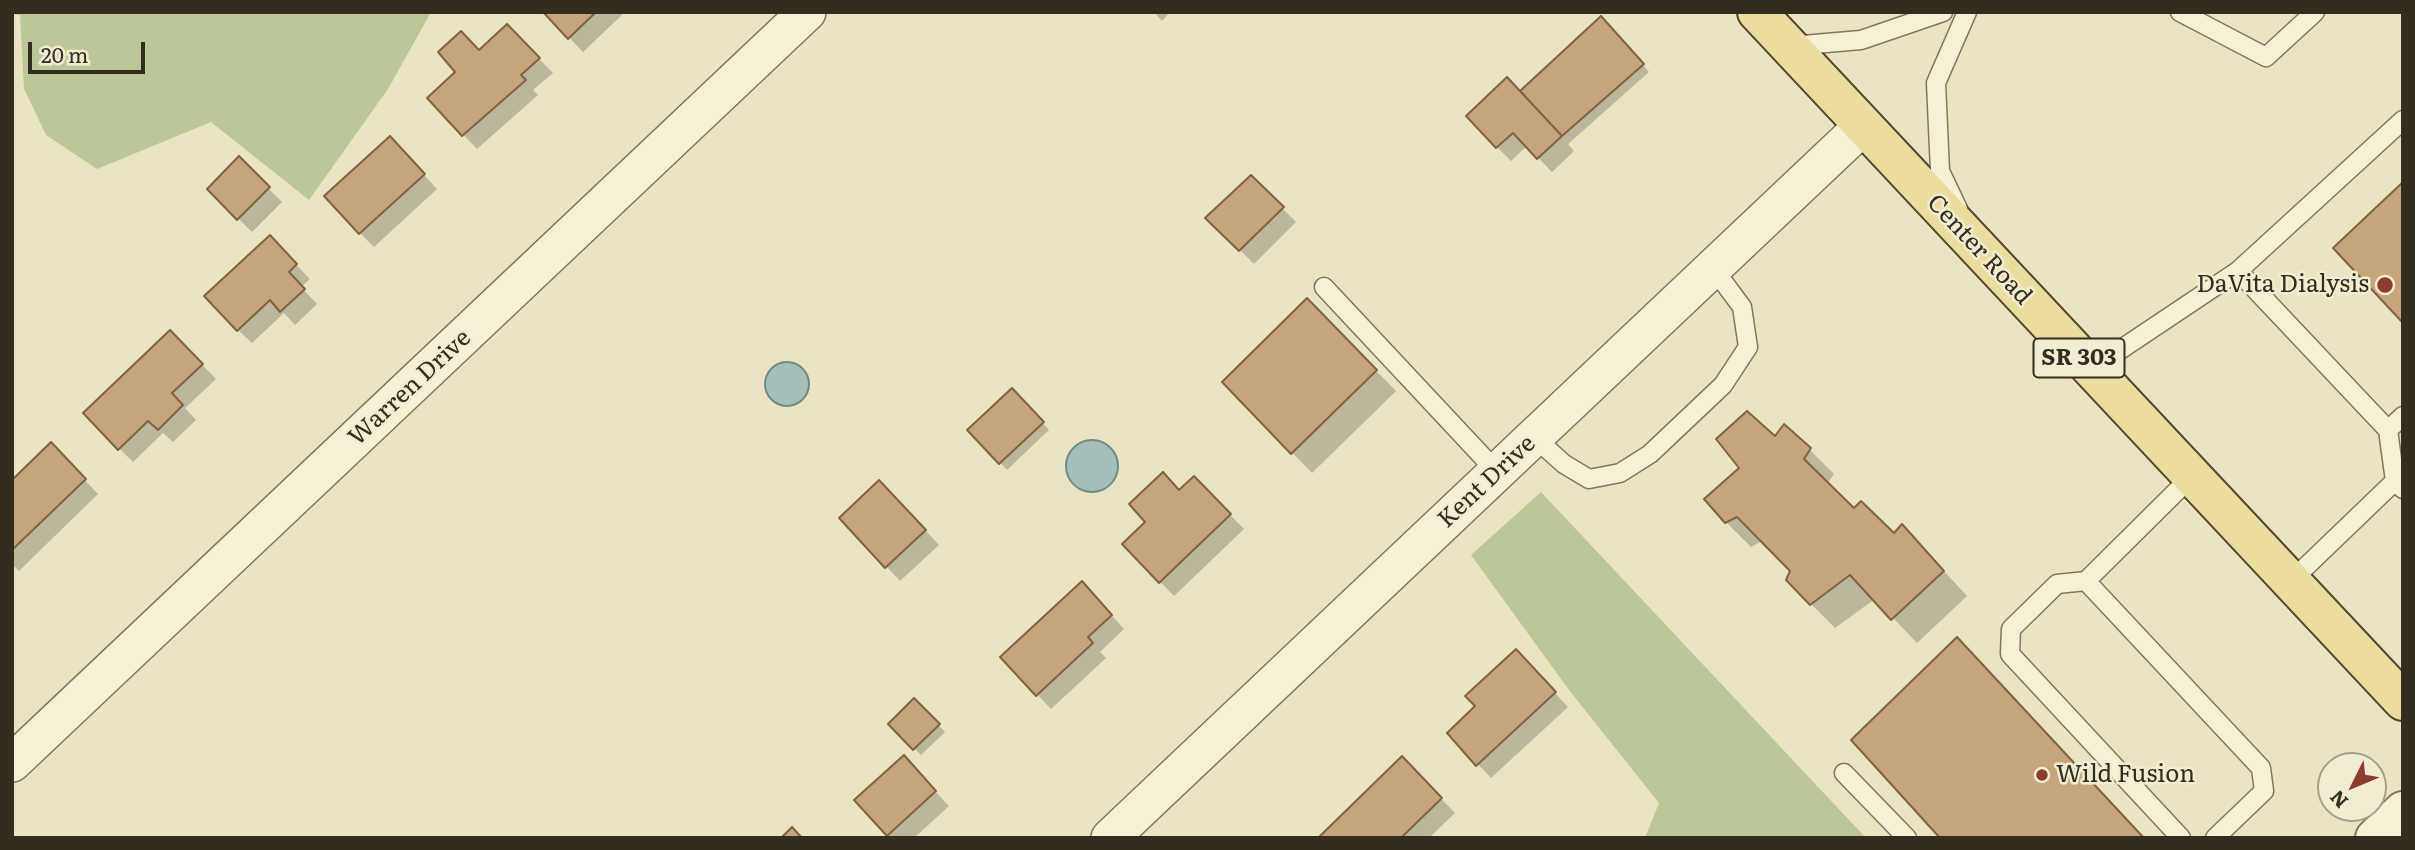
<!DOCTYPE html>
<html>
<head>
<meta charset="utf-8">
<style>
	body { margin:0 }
	#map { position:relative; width:2415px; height:850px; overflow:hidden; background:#eae4c3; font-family:Literata,serif }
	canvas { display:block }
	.frame { position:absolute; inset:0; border:14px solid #342c1e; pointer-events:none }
	.north { position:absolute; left:2317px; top:752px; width:70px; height:70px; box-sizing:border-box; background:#f2edd2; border:2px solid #a6a08a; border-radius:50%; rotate:227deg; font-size:19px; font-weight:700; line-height:28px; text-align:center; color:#342c1e }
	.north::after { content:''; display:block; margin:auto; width:24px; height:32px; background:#8d3c30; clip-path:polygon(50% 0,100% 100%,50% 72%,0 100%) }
	.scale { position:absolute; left:28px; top:42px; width:117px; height:32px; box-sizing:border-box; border:4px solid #342c1e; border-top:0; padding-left:9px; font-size:21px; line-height:24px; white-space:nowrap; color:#342c1e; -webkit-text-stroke:5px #f2edd2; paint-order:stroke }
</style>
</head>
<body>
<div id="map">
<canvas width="2415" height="850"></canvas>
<div class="frame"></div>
<div class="north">N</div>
<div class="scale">20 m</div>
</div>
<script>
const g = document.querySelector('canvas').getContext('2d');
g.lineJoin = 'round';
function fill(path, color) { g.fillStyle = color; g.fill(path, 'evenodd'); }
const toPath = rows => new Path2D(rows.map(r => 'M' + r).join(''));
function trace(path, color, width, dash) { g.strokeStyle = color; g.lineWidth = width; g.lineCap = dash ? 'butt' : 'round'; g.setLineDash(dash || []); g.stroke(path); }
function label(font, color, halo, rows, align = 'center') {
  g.font = font + ' Literata,serif'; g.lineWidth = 5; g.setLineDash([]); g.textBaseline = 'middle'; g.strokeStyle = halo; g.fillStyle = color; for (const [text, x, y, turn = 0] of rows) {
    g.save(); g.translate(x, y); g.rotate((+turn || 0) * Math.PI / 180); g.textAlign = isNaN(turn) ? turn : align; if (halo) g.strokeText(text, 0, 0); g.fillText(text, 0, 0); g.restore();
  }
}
const green = toPath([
	[12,12,431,12,388,89,309,200,211,122,97,169,46,135,24,89,20,15,12,14],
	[1541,492,1866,838,1645,838,1659,803,1569,690,1471,555]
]);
const water = toPath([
	'765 384a22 22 0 1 1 44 0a22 22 0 1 1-44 0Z',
	'1066 466a26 26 0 1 1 52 0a26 26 0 1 1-52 0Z'
]);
const shadow = toPath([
	[545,12,625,12,583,52],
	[1154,12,1170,12,1162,21],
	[507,26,553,73,533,90,538,95,477,149,429,99],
	[1608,26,1649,72,1568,144,1574,151,1552,172,1527,146,1511,161,1497,147],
	[403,152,437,189,374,247,360,233],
	[239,159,282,202,252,232,209,189],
	[1251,177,1296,222,1254,264,1208,218],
	[283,251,310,279,301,287,317,304,295,325,284,313,252,343,238,330],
	[1307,301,1396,391,1312,473,1224,382],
	[170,332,216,379,185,408,196,420,173,442,163,433,133,462,119,448],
	[1012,390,1049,430,1007,470,970,430],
	[1775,439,1809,449,1834,474,1827,484,1854,510,1894,536,1902,526,1967,596,1917,643,1875,599,1835,628,1811,604,1792,571,1762,541,1751,547,1726,522],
	[51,445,98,494,19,571,12,564,12,482],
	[1194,478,1244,529,1174,596,1124,544],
	[893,496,939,545,900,581,841,518],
	[1095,597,1124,629,1100,652,1106,658,1051,709,1002,657],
	[1529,665,1568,707,1491,778,1449,733],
	[914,701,945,732,921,755,890,724],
	[1402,758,1455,813,1429,838,1324,838],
	[917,772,949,806,914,838,891,838,857,801]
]);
const building = toPath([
	[543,12,596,12,568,39,543,12],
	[1601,16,1644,64,1562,136,1520,91,1601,16],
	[507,24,540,58,521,75,526,80,462,136,427,98,455,72,438,52,461,31,479,50,507,24],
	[1507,77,1562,136,1537,159,1513,133,1496,148,1466,116,1507,77],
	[390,136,425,174,359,234,324,196,390,136],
	[239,156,270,187,237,220,207,189,239,156],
	[1251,175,1284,207,1239,251,1205,218,1251,175],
	[2403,182,2403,323,2333,248,2403,182],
	[270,235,297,264,289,272,305,289,280,312,270,300,237,331,204,296,270,235],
	[1307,298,1377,370,1291,454,1222,382,1307,298],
	[170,330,203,364,172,393,183,405,158,430,148,421,118,450,83,413,170,330],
	[1012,388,1044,422,999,464,967,430,1012,388],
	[1747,411,1775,436,1784,424,1811,448,1804,459,1854,508,1861,501,1894,533,1902,524,1944,571,1891,620,1850,575,1810,605,1786,580,1790,571,1737,517,1725,523,1704,499,1739,468,1716,439,1747,411],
	[51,442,86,479,12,550,12,480,51,442],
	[1163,472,1179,490,1194,476,1231,514,1159,583,1122,544,1145,522,1129,504,1163,472],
	[879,480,926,530,885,568,839,518,879,480],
	[1082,581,1112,615,1088,637,1093,643,1036,696,1000,657,1082,581],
	[1957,637,2143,837,2142,838,1940,838,1851,740,1957,637],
	[1516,649,1556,692,1476,766,1447,733,1475,706,1465,696,1516,649],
	[914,698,940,724,913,750,888,724,914,698],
	[904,755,936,791,887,836,854,800,904,755],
	[1402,756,1442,798,1403,836,1405,838,1321,838,1320,836,1402,756],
	[792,827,802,838,781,838,792,827]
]);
const service = toPath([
	[2180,12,2266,57,2315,12],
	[1791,46,1861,40,1943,12],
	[1958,209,1940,171,1936,83,1967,12],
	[1324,287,1497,472],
	[2090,370,2238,271],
	[2403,416,2388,430,2395,481,2403,489],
	[2388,430,2238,271,2403,120],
	[1534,437,1564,464,1589,479,1620,473,1650,454,1723,385,1748,347,1742,307,1713,268],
	[2086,581,2261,768,2264,791,2215,838],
	[2291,581,2395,481,2403,480],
	[1844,773,1907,838],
	[2181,838,2010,654,2011,629,2057,584,2086,581,2192,476]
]);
const minor = toPath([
	[12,763,807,12],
	[1110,838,1863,126]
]);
const tertiary = toPath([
	[2375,838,2403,811]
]);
const primary = toPath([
	[1757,12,2403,701]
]);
const markers = [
	[2385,285,9,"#8d3c30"],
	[2042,775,7,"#8d3c30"]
];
const shields = [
	[2079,358,91]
];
const shieldNames = [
	["SR 303",2079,358]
];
const streetNames = [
	["Center Road",1979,250,47],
	["Warren Drive",410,388,-43],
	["Kent Drive",1487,482,-43]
];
const poiNames = [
	["DaVita Dialysis",2369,285],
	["Wild Fusion",2056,775,"left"]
];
fill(green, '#bcc798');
fill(water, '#a5beba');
trace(water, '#6d8b87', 2);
fill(shadow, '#0003');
fill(building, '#c6a47c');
trace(building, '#806343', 2);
trace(service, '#83765b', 21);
trace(minor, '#83765b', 40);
trace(tertiary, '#83765b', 42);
trace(primary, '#51442f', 42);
trace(service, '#f6f0d6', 18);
trace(minor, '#f6f0d6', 37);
trace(tertiary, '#f6f0d6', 38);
trace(primary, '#ebdd9e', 38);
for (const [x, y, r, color] of markers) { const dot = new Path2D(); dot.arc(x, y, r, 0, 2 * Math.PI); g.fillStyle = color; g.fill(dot); trace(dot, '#f2edd2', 2.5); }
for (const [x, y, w] of shields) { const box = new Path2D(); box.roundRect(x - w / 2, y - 19.5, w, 39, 5); g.fillStyle = '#f2edd2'; g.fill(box); trace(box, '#342c1e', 2); }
label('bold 23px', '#342c1e', null, shieldNames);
label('24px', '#342c1e', '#f2edd2', streetNames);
label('24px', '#342c1e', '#f2edd2', poiNames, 'right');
</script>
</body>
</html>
